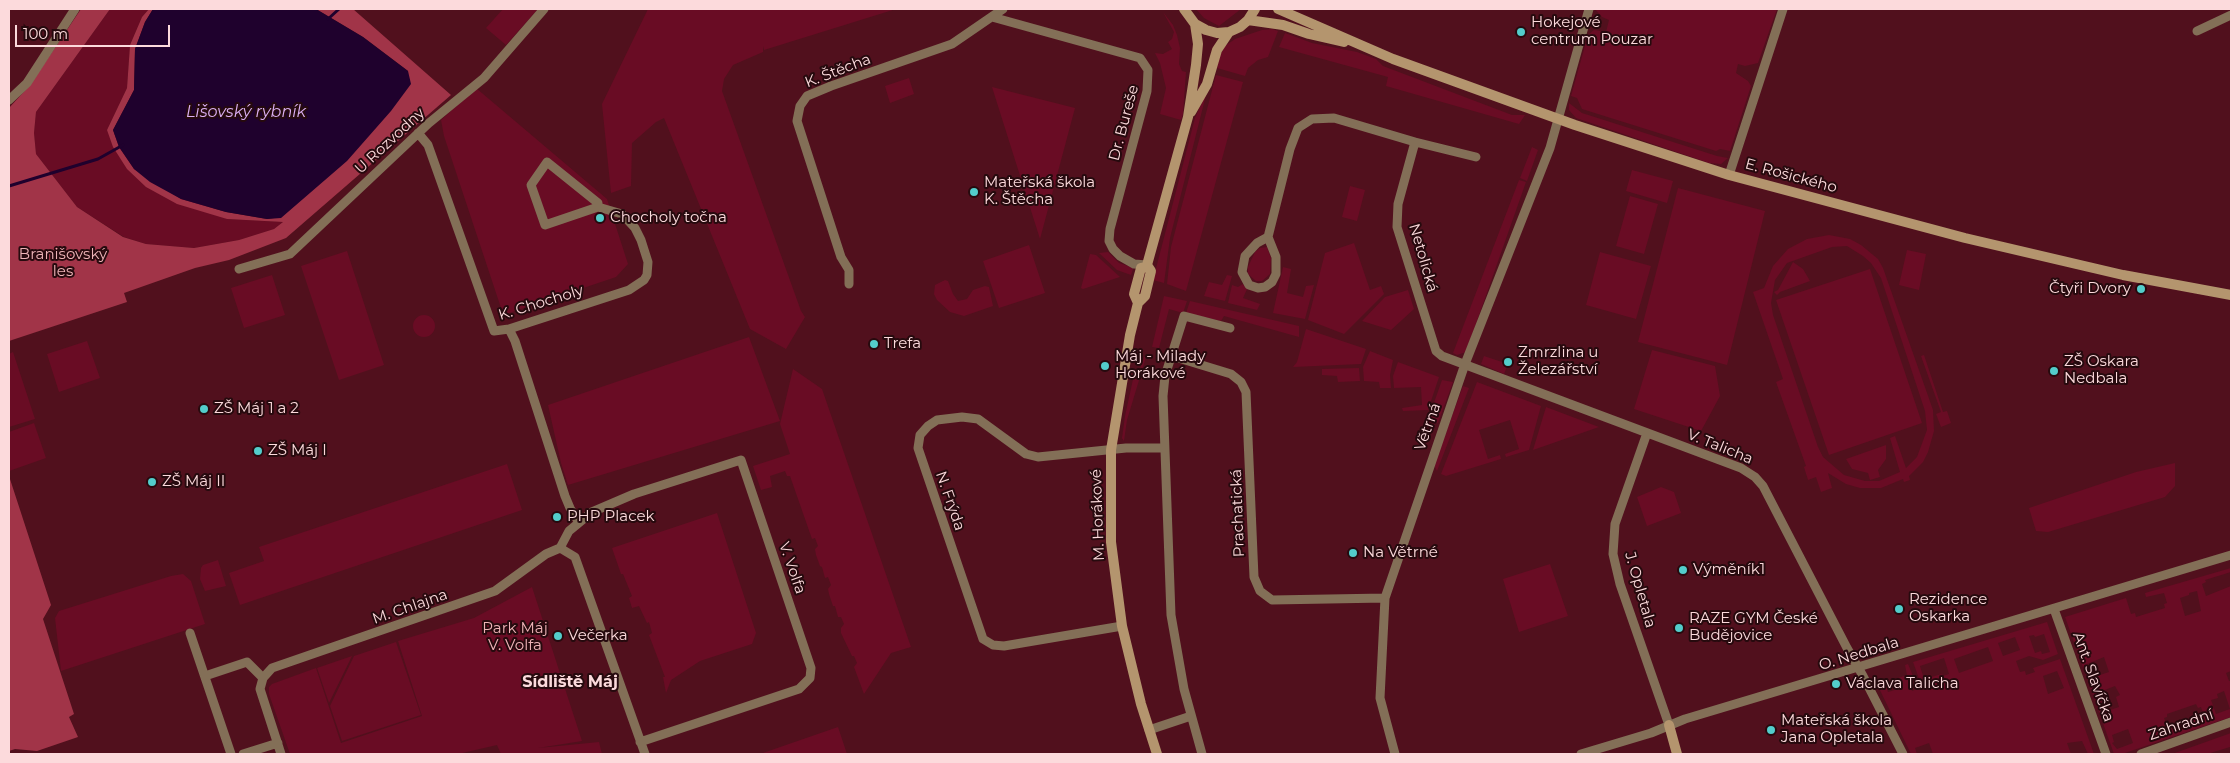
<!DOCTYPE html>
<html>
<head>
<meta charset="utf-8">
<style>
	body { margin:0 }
	#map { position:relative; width:2240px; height:763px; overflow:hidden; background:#51101d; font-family:Montserrat,sans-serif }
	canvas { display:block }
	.frame { position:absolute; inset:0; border:10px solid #fcdadc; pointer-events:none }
	.scale { position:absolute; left:15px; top:25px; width:155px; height:22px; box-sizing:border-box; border:2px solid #fcdadc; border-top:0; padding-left:6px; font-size:15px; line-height:18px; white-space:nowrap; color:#fcdadc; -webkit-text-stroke:4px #260a0e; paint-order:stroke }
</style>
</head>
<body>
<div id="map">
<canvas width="2240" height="763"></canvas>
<div class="frame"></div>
<div class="scale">100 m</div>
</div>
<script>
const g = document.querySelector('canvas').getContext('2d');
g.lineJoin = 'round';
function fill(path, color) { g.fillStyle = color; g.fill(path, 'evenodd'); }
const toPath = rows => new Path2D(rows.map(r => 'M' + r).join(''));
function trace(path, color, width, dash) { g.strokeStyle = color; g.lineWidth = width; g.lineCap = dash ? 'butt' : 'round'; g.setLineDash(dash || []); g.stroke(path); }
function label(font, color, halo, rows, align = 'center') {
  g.font = font + ' Montserrat,sans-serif'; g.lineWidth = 4; g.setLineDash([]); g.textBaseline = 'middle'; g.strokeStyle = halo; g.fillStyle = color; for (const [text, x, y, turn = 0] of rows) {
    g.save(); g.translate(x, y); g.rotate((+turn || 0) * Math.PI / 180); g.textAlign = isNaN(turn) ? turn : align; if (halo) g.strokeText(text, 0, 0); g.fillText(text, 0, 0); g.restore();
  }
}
const green = toPath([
	[110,9,149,9,142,17,130,45,127,88,107,130,227,219,283,222,274,229,239,240,194,248,146,244,124,237,77,207,36,154,34,133,36,112],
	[503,9,538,9,506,45,486,28],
	[648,9,896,9,764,50,763,46,763,52,733,65,724,79,722,91,801,311,805,317,786,349,750,329,664,118,656,122,632,143,631,186,611,193,602,104],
	[1196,9,1241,9,1219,26,1204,18],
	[1595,9,1777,9,1758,63,1745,66,1738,64,1736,73,1748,81,1751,86,1730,151,1720,149,1716,151,1582,109,1577,98,1571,96,1588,35,1594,30,1606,32,1609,20,1602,17],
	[1163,12,1173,25,1177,35,1180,48,1179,64,1182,71,1186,72,1183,114,1181,120,1160,114,1166,88,1160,63,1155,53,1163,54,1172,49,1168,42,1172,39,1174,32],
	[1272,29,1278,31,1268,57,1258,60,1248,68,1245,76,1217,68,1220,55,1225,46,1235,39,1262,30],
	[1285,33,1312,43,1357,52,1376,59,1383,66,1512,115,1525,115,1519,124,1386,86,1388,77,1279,47],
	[1216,75,1243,82,1186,291,1167,284,1171,247],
	[909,78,914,94,890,103,885,86],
	[992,87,1075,108,1040,239],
	[476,88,607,199,628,264,616,277,506,314,501,308,444,136,441,120],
	[1207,91,1170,238,1164,283,1153,280,1195,118],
	[1569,103,1582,113,1717,156,1728,158,1721,164,1709,163,1576,118,1569,110],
	[1532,147,1538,150,1527,181,1520,178],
	[1632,170,1673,181,1667,203,1626,191],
	[1519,180,1526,182,1466,352,1457,355,1453,353],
	[1350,186,1365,190,1357,221,1342,217],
	[1678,188,1765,211,1727,365,1638,342],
	[1630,196,1658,204,1644,254,1616,246],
	[1829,235,1850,239,1861,245,1878,259,1883,268,1933,410,1934,431,1928,452,1923,462,1909,476,1910,480,1904,482,1903,479,1881,488,1860,488,1846,484,1828,473,1832,488,1821,492,1816,477,1808,480,1804,467,1806,466,1776,382,1783,379,1753,292,1764,288,1773,266,1788,249,1807,239],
	[1847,246,1863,256,1871,263,1881,278,1925,411,1927,430,1917,457,1906,468,1895,436,1890,438,1900,472,1879,481,1865,481,1844,475,1823,457,1818,447,1773,315,1771,303,1775,280,1787,263,1832,247],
	[1354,243,1370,290,1381,286,1384,294,1344,334,1308,320,1325,253],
	[1029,245,1045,293,999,308,983,261],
	[1267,247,1271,258,1270,274,1262,281,1256,281,1248,274,1248,267,1255,252,1260,248],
	[1907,250,1926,254,1919,290,1899,285],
	[347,251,384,365,339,380,301,266],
	[1108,252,1119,263,1131,267,1133,269,1131,275,1117,270,1099,253],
	[1600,252,1651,266,1636,319,1586,305],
	[1090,254,1096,255,1120,277,1083,289,1081,288],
	[1793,262,1803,269,1810,281,1780,292,1777,295,1774,292,1778,290],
	[1283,267,1291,269,1287,293,1303,297,1306,286,1314,285,1305,319,1273,313],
	[1870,269,1922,423,1829,455,1776,300],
	[272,275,285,315,244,328,231,288],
	[1227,275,1232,276,1225,301,1204,296,1209,282,1222,285],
	[945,280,948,281,953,294,958,301,967,299,973,290,985,286,989,287,993,306,964,316,950,312,937,300,934,294,935,285],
	[1243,284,1247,289,1243,298,1260,304,1257,310,1228,303,1232,285,1238,287],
	[1408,290,1414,309,1391,330,1362,321,1385,297],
	[1164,296,1187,301,1183,313,1169,309,1159,348,1152,347],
	[1190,301,1299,326,1299,337,1224,316,1221,321,1186,313],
	'413 326a11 11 0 1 1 22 0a11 11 0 1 1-22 0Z',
	[1306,329,1366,349,1361,364,1293,367,1297,362],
	[749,337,780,421,568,485,561,463,548,405],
	[87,341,100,378,59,392,47,354],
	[1652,350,1715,366,1720,396,1701,431,1634,409],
	[1370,351,1393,360,1390,375,1391,388,1380,388,1379,382,1364,381,1363,367],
	[13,352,35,419,9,427,9,354],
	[1924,355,1943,412,1947,411,1951,423,1941,427,1936,414,1941,412,1921,356],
	[1484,356,1508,364,1504,374,1481,364],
	[1144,357,1146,357,1127,420,1124,441,1122,438,1125,416,1135,370,1140,369],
	[1398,362,1439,377,1428,410,1403,411,1402,408,1422,405,1421,387,1394,388,1393,376],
	[1359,368,1360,381,1338,382,1337,376,1322,375,1322,369],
	[793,369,822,389,911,647,891,653,864,694,854,667,857,663,854,656,852,656,841,633,841,628,844,624,841,617,838,617,835,606,833,606,829,594,828,589,831,585,828,577,825,578,822,567,820,566,816,555,815,549,818,546,815,538,812,539,790,476,787,476,785,471,770,476,772,487,761,490,753,466,790,454,780,424],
	[1442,380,1453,382,1438,423,1431,421,1427,432,1430,414],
	[1477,382,1541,406,1529,450,1506,457,1505,454,1519,449,1510,420,1479,430,1488,459,1500,455,1501,459,1446,476,1441,474],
	[1463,386,1469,388,1437,471,1434,465],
	[1546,407,1599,427,1533,450],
	[34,423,46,458,9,471,9,432],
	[1886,445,1886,459,1878,470,1880,477,1870,480,1868,473,1852,469,1846,459],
	[2175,463,2175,486,2165,497,2048,532,2036,531,2029,508,2136,472],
	[507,464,522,510,240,605,229,573,264,561,259,547],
	[1661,487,1674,492,1681,513,1647,526,1637,497],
	[717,513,756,633,752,644,700,661,671,680,666,693,663,677,665,677,649,635,652,633,649,622,647,623,639,606,632,608,629,598,632,596,623,574,621,574,612,548],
	[218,560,226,586,205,591,200,579,201,568,203,565],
	[1550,564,1568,616,1519,632,1503,579],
	[2231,568,2231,572,2205,580,2206,582,2202,584,2206,596,2231,586,2231,671,2226,673,2229,681,2231,681,2231,717,2122,754,2114,754,2065,617,2126,598,2131,614,2135,613,2136,617,2165,608,2164,604,2167,603,2164,593,2146,597,2145,593],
	[2197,591,2201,611,2185,616,2180,598,2189,595,2189,593],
	[2104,657,2109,672,2094,677,2087,664],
	[2115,686,2120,695,2116,697,2119,707,2104,712,2099,694,2102,693,2102,691],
	[2224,691,2230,709,2216,714,2211,700,2218,698,2217,694],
	[2196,704,2198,708,2201,707,2204,716,2172,729,2171,727,2168,728,2164,718,2167,717,2167,714],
	[2128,729,2133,743,2117,749,2112,743,2114,742,2112,735],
	[183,574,191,581,205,624,61,671,55,618,59,611,171,576],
	[532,587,582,741,538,748,599,742,602,754,501,754,497,745,458,754,290,754,269,694,269,687,272,684,316,668,341,743,422,716,398,641,474,618],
	[2047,622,2058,654,2043,660,2029,656,2016,661,2020,672,2025,671,2026,675,2035,672,2033,668,2060,659,2094,754,2088,754,2082,741,2067,743,2071,754,1933,754,1929,743,1915,748,1917,754,1911,754,1876,682,1884,680,1888,692,1901,688,1898,678,1907,675,1905,665,1908,664,1915,681,1910,683,1912,691,1922,687,1913,662],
	[2034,635,2035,637,2044,634,2050,652,2042,654,2041,651,2035,653,2029,636],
	[2015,637,2020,650,2003,656,1998,643],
	[1988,647,1993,661,1959,673,1954,659],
	[1944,658,1949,674,1943,676,1942,674,1924,679,1920,666],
	[2057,671,2064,688,2048,694,2043,676],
	[396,642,421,715,342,741,330,706,354,656],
	[352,656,329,703,317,668],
	[838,727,847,754,760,754],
	[2231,733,2231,749,2230,747,2207,754,2172,754]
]);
const forest = toPath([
	[81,9,110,9,36,112,34,133,36,154,77,207,123,237,146,244,194,248,239,240,274,229,283,222,227,219,177,204,146,187,127,169,113,147,107,130,127,88,130,45,142,17,149,9,153,9,145,22,135,49,134,90,113,130,119,147,134,169,181,199,226,212,267,219,281,217,307,194,408,71,363,37,316,9,353,9,451,95,286,238,229,260,195,268,124,293,127,302,9,341,9,108,30,85],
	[9,476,51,605,43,619,74,714,69,717,78,737,37,751,15,749,9,751]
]);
const water = toPath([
	[153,9,316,9,363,37,408,71,411,84,391,111,347,161,281,218,267,219,226,212,181,199,150,182,134,169,119,147,113,130,134,90,135,49,145,22]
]);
const stream = toPath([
	[328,19,339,9],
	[9,186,98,159,123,145]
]);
const street = toPath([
	[992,17,1140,58,1148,70,1147,91,1110,229,1109,241,1113,249,1120,256,1134,264,1147,265],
	[2197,31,2231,15],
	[9,100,27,83,75,9],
	[418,133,428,145,494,331,509,329,629,290,644,280,647,275,648,262,641,240,635,228,622,214,598,207],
	[1415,142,1476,157],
	[547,162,598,203,598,207,545,225,531,185,547,162],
	[1729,175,1783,9],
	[1268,237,1257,243,1245,256,1242,272,1249,285,1258,288,1265,287,1272,282,1276,274,1276,257,1268,237,1290,149,1298,128,1312,119,1334,118,1415,142,1398,204,1397,227,1436,351,1442,356,1741,468,1755,477,1763,486,1847,648,1863,676,1903,754],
	[239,269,290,254,429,123,484,78,544,9],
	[849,284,849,270,841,257,797,121,800,106,807,96,831,86,952,44,1003,9],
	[509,329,515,341,565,496,570,508,578,521],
	[1172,356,1231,374,1241,382,1246,392,1254,577,1260,591,1272,600,1385,598],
	[1647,433,1615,524,1613,554,1620,584,1669,725],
	[560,548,569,531,592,512,634,494,741,460,811,668,810,678,799,689,640,742],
	[560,548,575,557,645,754],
	[2054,609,2106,754],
	[1122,626,1004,646,993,645,983,639,918,448,920,435,928,426,937,420,962,417,978,419,1026,454,1038,457,1126,448,1164,448],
	[190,633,231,754],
	[205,676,247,662,263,678],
	[1149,730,1191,716],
	[243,754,278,743],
	[281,754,260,689,263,678,272,668,495,591,546,554,560,548],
	[1202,754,1184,689,1171,615,1163,396,1165,376,1184,316,1230,328],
	[1395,754,1380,698,1385,598,1465,364,1550,148,1589,9],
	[1581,754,1651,733,1685,719,2231,555],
	[2141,754,2231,722]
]);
const secondary = toPath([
	[1184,9,1195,24,1206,30,1217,33,1229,32,1240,27,1248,20,1255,9],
	[1278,9,1393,59,1575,125,1729,175,1965,238,2123,275,2231,295],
	[1248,20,1283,25,1309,34,1344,42],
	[1191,112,1207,84,1217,50,1229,32],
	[1138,303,1134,294,1141,268,1147,267],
	[1669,725,1677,754],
	[1157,754,1141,704,1122,626,1111,542,1111,450,1130,335,1138,303,1145,296,1151,271,1147,265,1188,117,1196,65,1198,44,1195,24]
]);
const markers = [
	[1521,32,5,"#53cdcb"],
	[974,192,5,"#53cdcb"],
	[600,218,5,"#53cdcb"],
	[2141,289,5,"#53cdcb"],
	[874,344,5,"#53cdcb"],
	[1508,362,5,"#53cdcb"],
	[1105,366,5,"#53cdcb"],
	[2054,371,5,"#53cdcb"],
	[204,409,5,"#53cdcb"],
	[258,451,5,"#53cdcb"],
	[152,482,5,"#53cdcb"],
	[557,517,5,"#53cdcb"],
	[1353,553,5,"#53cdcb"],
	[1683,570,5,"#53cdcb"],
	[1899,609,5,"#53cdcb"],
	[1679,628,5,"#53cdcb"],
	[558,636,5,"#53cdcb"],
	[1836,684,5,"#53cdcb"],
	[1771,730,5,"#53cdcb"]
];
const poiNames = [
	["Hokejové",1531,23],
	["centrum Pouzar",1531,40],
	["Mateřská škola",984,183],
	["K. Štěcha",984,200],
	["Chocholy točna",610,218],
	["Čtyři Dvory",2131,289,"right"],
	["Trefa",884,344],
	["Zmrzlina u",1518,353],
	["Železářství",1518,370],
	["Máj - Milady",1115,357],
	["Horákové",1115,374],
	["ZŠ Oskara",2064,362],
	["Nedbala",2064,379],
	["ZŠ Máj 1 a 2",214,409],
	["ZŠ Máj I",268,451],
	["ZŠ Máj II",162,482],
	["PHP Placek",567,517],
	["Na Větrné",1363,553],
	["Výměník1",1693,570],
	["Rezidence",1909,600],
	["Oskarka",1909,617],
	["RAZE GYM České",1689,619],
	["Budějovice",1689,636],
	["Večerka",568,636],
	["Václava Talicha",1846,684],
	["Mateřská škola",1781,721],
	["Jana Opletala",1781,738]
];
const streetNames = [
	["K. Štěcha",838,71,-21],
	["Dr. Bureše",1124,123,-75],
	["U Rozvodny",390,141,-43],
	["E. Rošického",1791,176,15],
	["Netolická",1423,258,74],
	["K. Chocholy",541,303,-17],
	["Větrná",1428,427,-70],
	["V. Talicha",1720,447,22],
	["N. Frýda",950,501,71],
	["Prachatická",1238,513,-92],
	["M. Horákové",1098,515,-92],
	["V. Volfa",792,568,71],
	["J. Opletala",1640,590,74],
	["M. Chlajna",410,607,-19],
	["O. Nedbala",1859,654,-17],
	["Ant. Slavíčka",2093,677,70],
	["Zahradní",2181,725,-19]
];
const parkNames = [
	["Branišovský",63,255],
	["les",63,272],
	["Park Máj",515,629],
	["V. Volfa",515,646]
];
const waterNames = [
	["Lišovský rybník",246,112]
];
const neighbourhoodNames = [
	["Sídliště Máj",570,682]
];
fill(green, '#690c24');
fill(forest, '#a13448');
fill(water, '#1f012d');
trace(stream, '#1f012d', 3);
trace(street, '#836f57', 9);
trace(secondary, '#b4956e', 10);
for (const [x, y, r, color] of markers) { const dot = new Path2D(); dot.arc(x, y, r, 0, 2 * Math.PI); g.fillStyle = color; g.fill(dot); trace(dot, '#260a0e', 2); }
label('15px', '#fcdadc', '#260a0e', poiNames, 'left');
label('15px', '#fcdadc', '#260a0e', streetNames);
label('15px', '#efb4b8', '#260a0e', parkNames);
label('italic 16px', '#dcb0f4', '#260a0e', waterNames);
label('bold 16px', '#fcdadc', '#260a0e', neighbourhoodNames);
</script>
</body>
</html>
